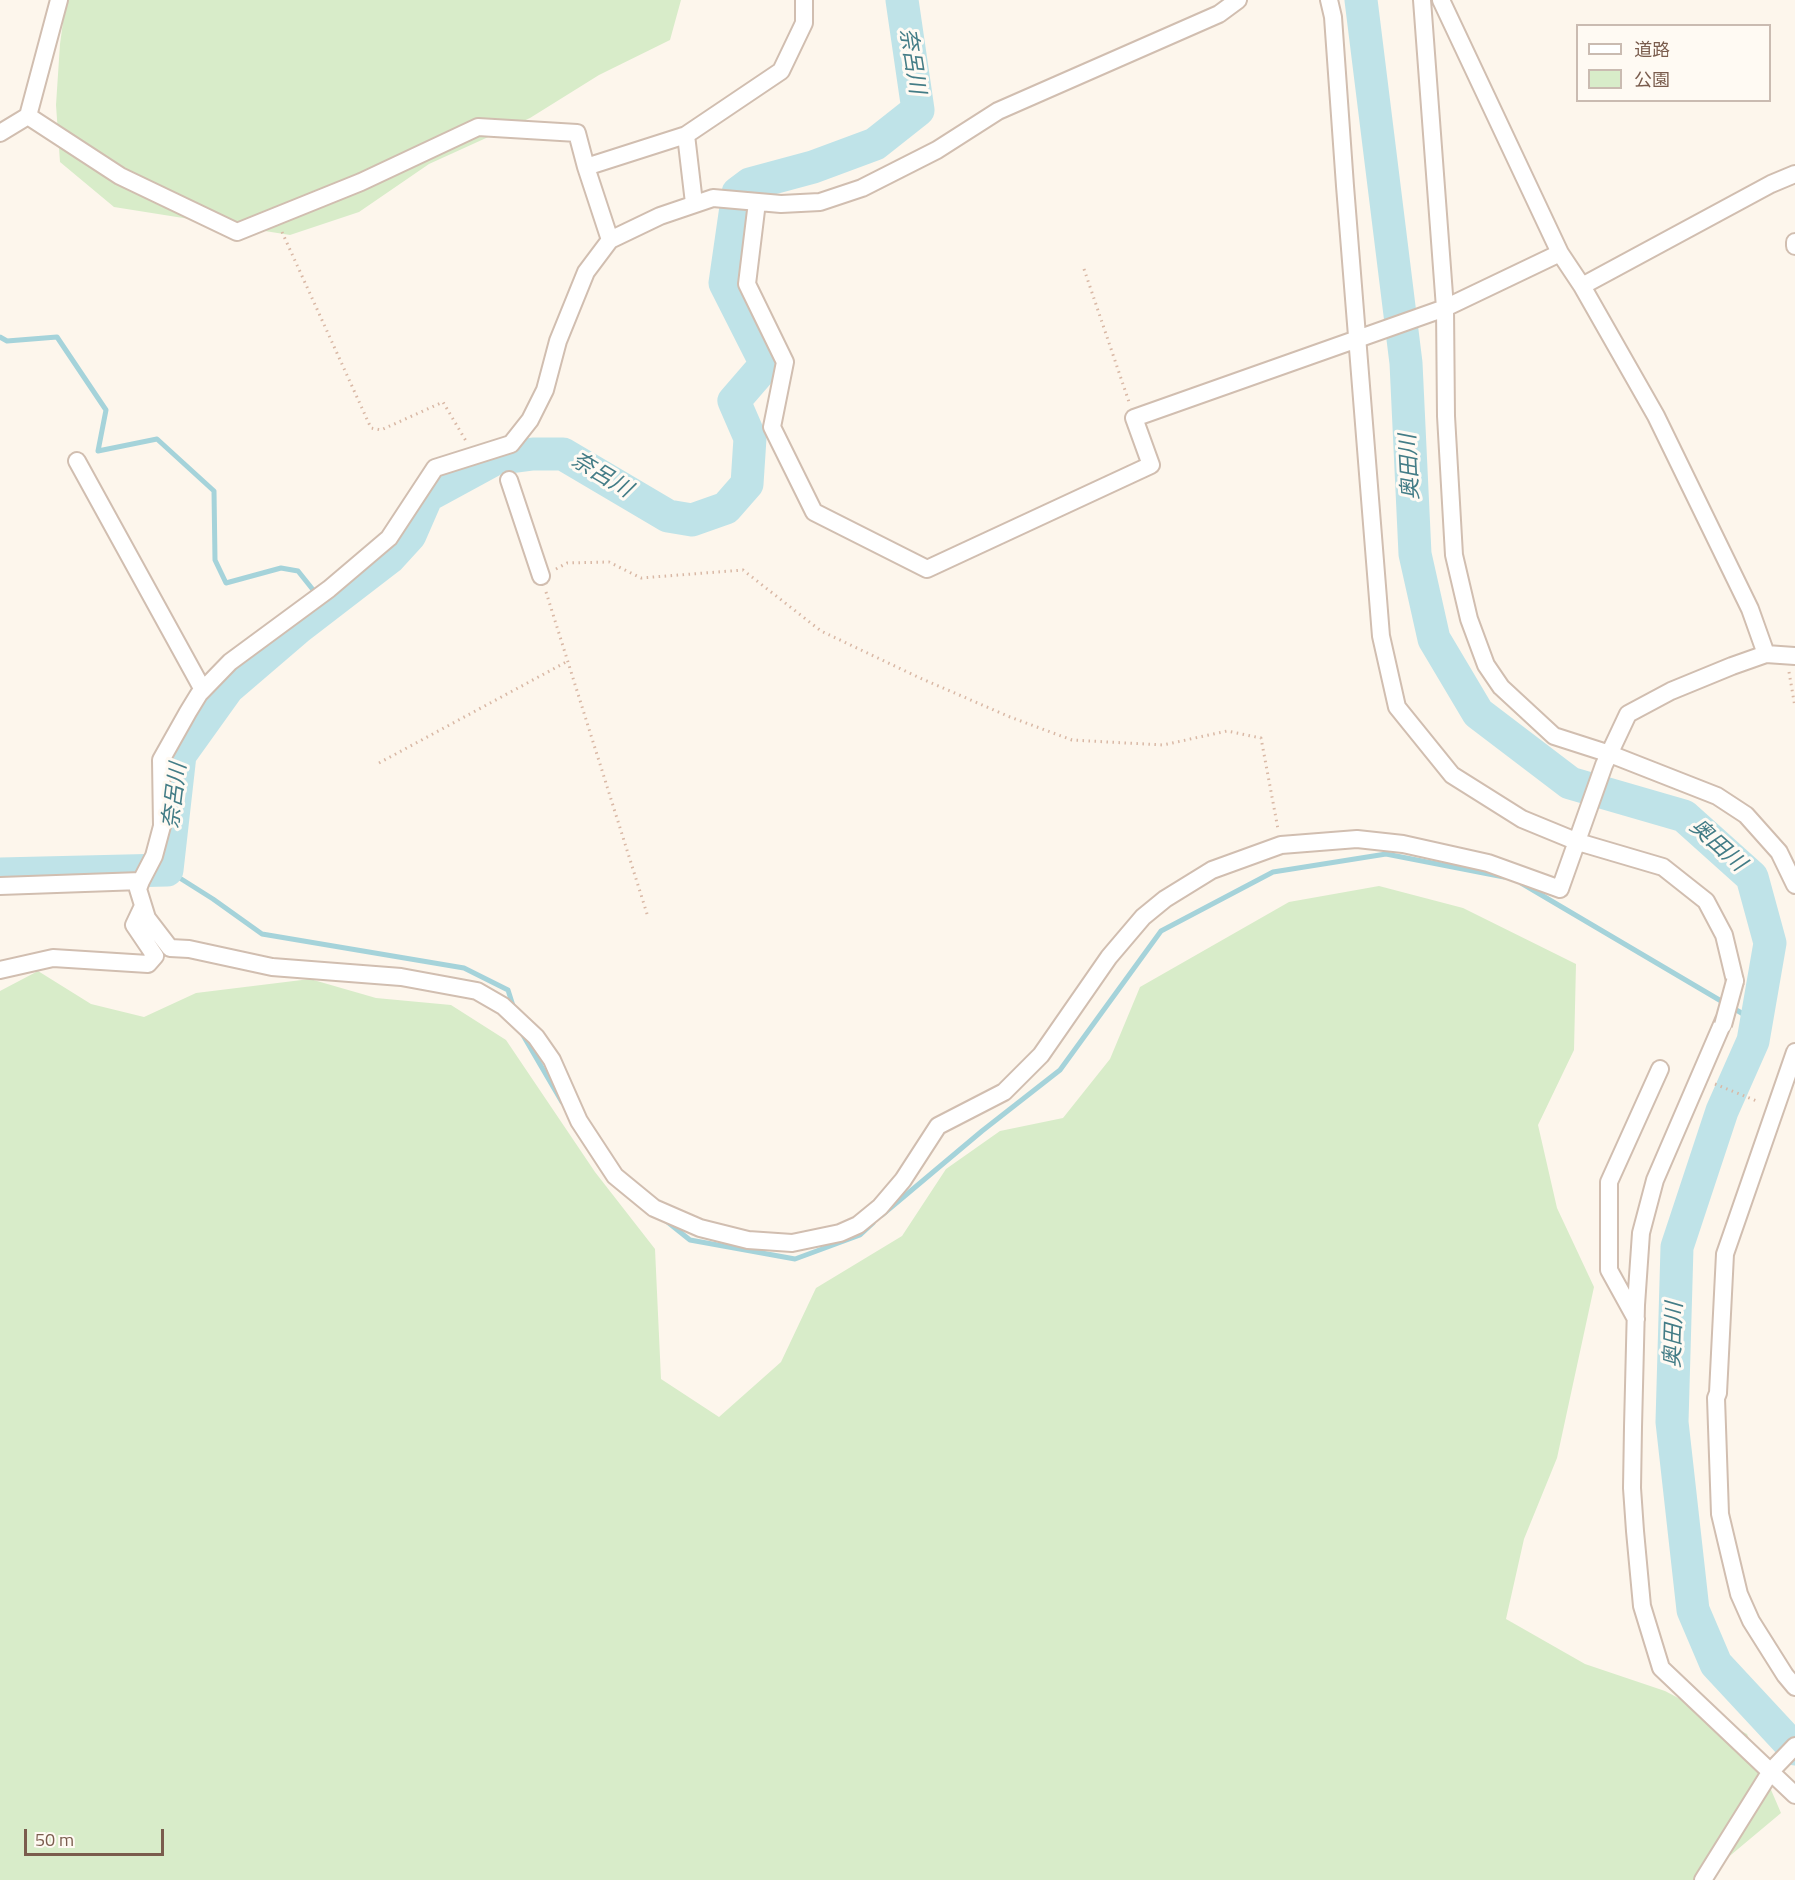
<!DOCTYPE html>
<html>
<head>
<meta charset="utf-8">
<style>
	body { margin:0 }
	#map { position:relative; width:1795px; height:1880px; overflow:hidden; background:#fdf6ec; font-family:"Titillium Web","Noto Sans JP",sans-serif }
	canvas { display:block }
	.legend { position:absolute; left:1576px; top:24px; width:195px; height:78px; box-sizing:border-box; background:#fffaf3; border:2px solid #cabbb1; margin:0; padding:8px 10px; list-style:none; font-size:18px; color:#7a5c4d }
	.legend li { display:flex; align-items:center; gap:12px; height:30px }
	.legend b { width:30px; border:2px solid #cabbb1 }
	.scale { position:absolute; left:24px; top:1829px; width:140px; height:27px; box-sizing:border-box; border:3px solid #7a5c4d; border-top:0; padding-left:8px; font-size:18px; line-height:21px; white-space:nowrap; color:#7a5c4d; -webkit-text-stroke:4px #fffaf3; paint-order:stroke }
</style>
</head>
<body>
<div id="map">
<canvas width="1795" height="1880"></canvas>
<ul class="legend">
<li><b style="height:8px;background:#fff"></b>道路</li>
<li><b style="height:16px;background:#d8ecc9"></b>公園</li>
</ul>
<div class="scale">50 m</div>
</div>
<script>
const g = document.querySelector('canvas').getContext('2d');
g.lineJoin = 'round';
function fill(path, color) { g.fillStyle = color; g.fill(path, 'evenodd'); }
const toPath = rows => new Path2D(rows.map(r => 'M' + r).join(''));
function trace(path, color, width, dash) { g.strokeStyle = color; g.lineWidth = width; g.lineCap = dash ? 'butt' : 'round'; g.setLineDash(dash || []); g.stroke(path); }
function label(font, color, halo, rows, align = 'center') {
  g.font = font + ' "Titillium Web","Noto Sans JP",sans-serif'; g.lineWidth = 6; g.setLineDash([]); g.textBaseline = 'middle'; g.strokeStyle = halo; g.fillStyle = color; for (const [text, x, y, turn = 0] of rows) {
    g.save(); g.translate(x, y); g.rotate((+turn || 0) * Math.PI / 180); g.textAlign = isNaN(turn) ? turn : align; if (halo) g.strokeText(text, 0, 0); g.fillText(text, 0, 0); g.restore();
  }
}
const green = toPath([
	[66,0,681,0,670,40,599,75,530,118,429,164,359,212,290,235,114,207,60,162,56,105,60,44],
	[1379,886,1463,908,1576,964,1574,1050,1538,1125,1557,1208,1594,1287,1557,1458,1524,1539,1506,1619,1585,1664,1665,1691,1747,1734,1781,1813,1701,1880,0,1880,0,991,38,971,91,1004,144,1017,196,993,310,979,376,998,451,1005,506,1040,595,1172,655,1249,661,1379,719,1417,781,1362,816,1288,902,1236,946,1169,1000,1131,1063,1118,1110,1059,1140,987,1289,902]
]);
const stream = toPath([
	[0,337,7,341,57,337,106,410,98,451,157,439,214,491,215,560,226,583,281,568,298,571,326,606],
	[167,870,213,899,262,934,464,968,508,990,514,1009],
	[1521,883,1755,1021],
	[520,1030,562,1102],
	[882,1215,982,1131,1060,1070,1161,931,1273,872,1386,854,1504,877],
	[665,1220,690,1240,795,1259,860,1235,873,1223]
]);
const river = toPath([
	[1361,0,1406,363,1415,554,1434,639,1478,713,1570,783,1684,816,1752,877,1770,943,1753,1041,1722,1111,1677,1247,1672,1422,1693,1610,1716,1664,1795,1749],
	[0,874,167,870,180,755,228,688,298,628,389,558,410,535,427,496,495,459,533,454,563,454,668,516,692,520,726,508,747,484,750,438,734,401,766,364,725,283,738,193,750,184,813,167,875,144,918,110,902,0]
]);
const path = toPath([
	[282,232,371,428,381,430,443,402,466,441],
	[1084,269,1129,402],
	[556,569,567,563,609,562,641,578,743,570,821,631,920,678,1010,717,1072,740,1163,745,1227,731,1261,738,1278,829],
	[546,592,648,917],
	[1789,672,1795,707],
	[379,763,568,661],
	[1715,1084,1759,1102]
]);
const street = toPath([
	[1238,0,1219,14,998,111,937,150,862,188,820,202,781,204,713,198,660,216,610,240,586,272,558,341,545,390,530,420,511,444,435,468,389,538,329,589,230,662,199,694,188,712,161,760,162,826,154,856,141,881,138,889,147,918,170,948,189,949,272,967,401,977,477,991,503,1006,536,1037,552,1060,579,1121,615,1176,654,1208,700,1228,748,1240,792,1243,840,1233,858,1225,880,1207,903,1180,938,1126,1004,1092,1041,1055,1109,957,1143,917,1165,899,1212,870,1281,845,1357,839,1403,844,1488,863,1560,889,1604,765,1628,714,1671,691,1732,666,1766,654,1795,656],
	[1329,0,1333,17,1345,186,1381,636,1397,707,1452,775,1522,819,1578,842,1663,867,1706,901,1724,935,1735,981],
	[1422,0,1445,308,1446,416,1454,555,1469,619,1486,665,1501,687,1554,736,1610,754,1717,796,1746,815,1779,852,1795,885],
	[1441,0,1560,253,1582,286,1656,416,1750,609,1766,654],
	[28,116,59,0],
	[0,133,28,116,120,176,237,232,361,182,478,127,577,133,586,167],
	[757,202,747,284,785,362,772,427,814,512,927,569,1151,465,1134,418,1445,308,1560,253],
	[694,203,686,135,781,71,804,23,804,0],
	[610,240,586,167,686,135],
	[1795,242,1795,246],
	[1582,286,1771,184,1795,174],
	[77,461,203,690],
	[509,480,541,576],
	[0,886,141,881],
	[0,970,53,958,148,964,155,956,134,925,143,906],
	[1724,1020,1655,1180,1641,1233,1636,1305,1633,1427,1632,1488,1635,1531,1642,1606,1661,1668,1795,1795],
	[1795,1052,1725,1254,1718,1393,1716,1398,1720,1514,1739,1594,1751,1621,1785,1675,1795,1687],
	[1636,1319,1609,1270,1609,1182,1660,1069],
	[1703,1880,1771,1771,1795,1746]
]);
const streetBridge = toPath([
	[1723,1025,1735,981]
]);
const waterNames = [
	["奈呂川",911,61,81],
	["奥田川",1411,467,-93],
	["奈呂川",601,476,31],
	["奈呂川",176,796,-83],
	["奥田川",1717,846,42],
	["奥田川",1675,1335,-88]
];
fill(green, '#d8ecc9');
trace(stream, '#a5d3da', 5);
trace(river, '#bfe3e8', 33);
trace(street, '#d1beb0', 20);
trace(path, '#d9b8a5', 3, [1.5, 4.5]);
trace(street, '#fff', 16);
trace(streetBridge, '#d1beb0', 20, []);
trace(streetBridge, '#fff', 16);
label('italic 22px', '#437c86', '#fffaf3', waterNames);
</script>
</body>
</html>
